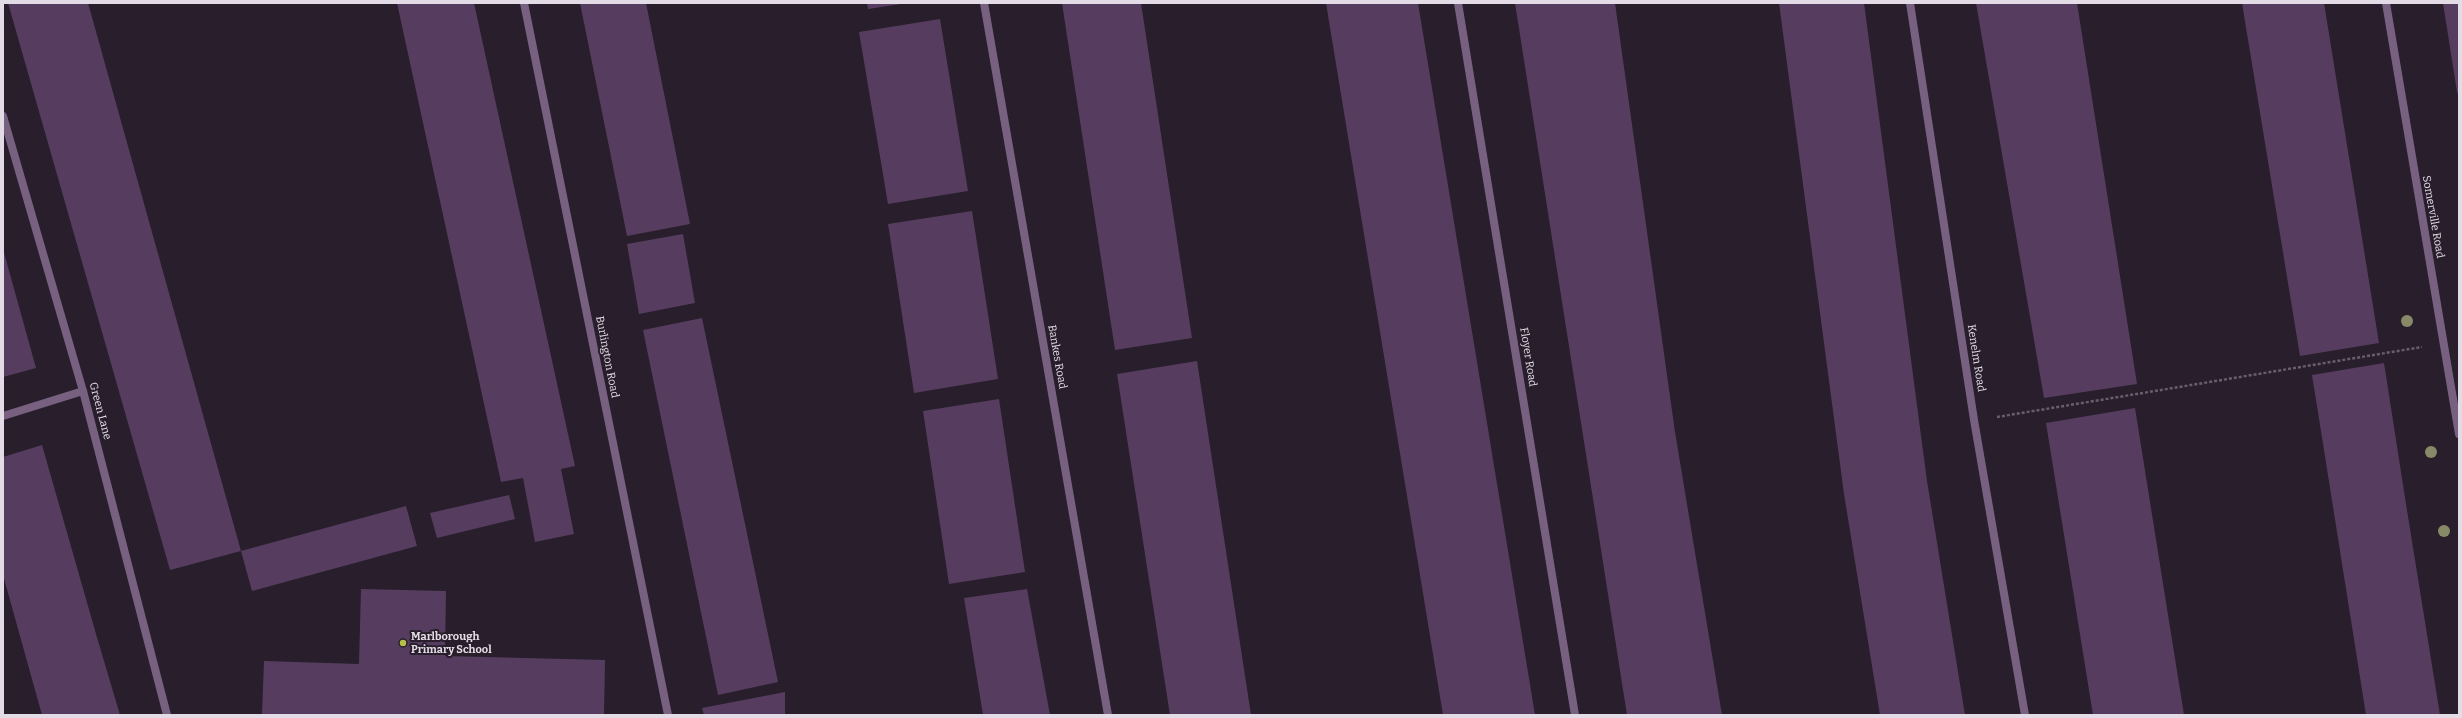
<!DOCTYPE html>
<html>
<head>
<meta charset="utf-8">
<style>
	body { margin:0 }
	#map { position:relative; width:2462px; height:718px; overflow:hidden; background:#281e2c; font-family:Bitter,serif }
	canvas { display:block }
	.frame { position:absolute; inset:0; border:4px solid #e3dce6; pointer-events:none }
</style>
</head>
<body>
<div id="map">
<canvas width="2462" height="718"></canvas>
<div class="frame"></div>
</div>
<script>
const g = document.querySelector('canvas').getContext('2d');
g.lineJoin = 'round';
function fill(path, color) { g.fillStyle = color; g.fill(path, 'evenodd'); }
const toPath = rows => new Path2D(rows.map(r => 'M' + r).join(''));
function trace(path, color, width, dash) { g.strokeStyle = color; g.lineWidth = width; g.lineCap = dash ? 'butt' : 'round'; g.setLineDash(dash || []); g.stroke(path); }
function label(font, color, halo, rows, align = 'center') {
  g.font = font + ' Bitter,serif'; g.lineWidth = 4; g.setLineDash([]); g.textBaseline = 'middle'; g.strokeStyle = halo; g.fillStyle = color; for (const [text, x, y, turn = 0] of rows) {
    g.save(); g.translate(x, y); g.rotate((+turn || 0) * Math.PI / 180); g.textAlign = isNaN(turn) ? turn : align; if (halo) g.strokeText(text, 0, 0); g.fillText(text, 0, 0); g.restore();
  }
}
const building = toPath([
	[8,3,88,3,241,551,406,506,417,546,252,591,241,551,170,570],
	[397,3,474,3,575,466,561,469,574,534,535,542,523,478,501,482],
	[580,3,646,3,690,224,627,236],
	[867,3,901,3,901,4,868,9],
	[1062,3,1141,3,1192,338,1115,350],
	[1326,3,1418,3,1535,715,1443,715],
	[1515,3,1615,3,1675,432,1722,715,1627,715],
	[1779,3,1864,3,1927,481,1965,715,1880,715,1844,494],
	[1976,3,2077,3,2137,384,2044,398],
	[2242,3,2324,3,2379,343,2300,356],
	[2443,3,2459,3,2459,96,2457,92],
	[940,19,968,191,888,204,859,32],
	[972,211,998,379,914,393,888,224],
	[683,234,695,303,639,314,627,244],
	[3,249,36,368,3,377],
	[702,318,778,682,718,695,643,330],
	[1197,361,1251,715,1170,715,1117,374],
	[2384,363,2406,504,2440,715,2366,715,2321,431,2312,375],
	[999,399,1025,572,949,584,923,411],
	[2135,408,2184,715,2093,715,2046,423],
	[42,445,96,634,120,715,42,715,3,575,3,457],
	[509,495,515,519,437,538,430,513],
	[361,589,446,591,445,656,605,660,604,715,262,715,264,661,359,664],
	[1027,589,1050,715,983,715,964,598],
	[785,692,785,715,704,715,702,708]
]);
const path = toPath([
	[1997,417,2422,347]
]);
const minor = toPath([
	[524,3,668,715],
	[984,3,1108,715],
	[1458,3,1575,715],
	[1910,3,1974,420,2025,715],
	[3,416,83,391]
]);
const tertiary = toPath([
	[2386,3,2459,434],
	[3,116,83,391,167,715]
]);
const trees = [
	[2407,321],
	[2431,452],
	[2444,531]
];
const markers = [
	[403,643,4,"#b4c24a"]
];
const streetNames = [
	["Somerville Road",2433,217,80],
	["Burlington Road",607,357,79],
	["Bankes Road",1057,357,80],
	["Floyer Road",1528,357,81],
	["Kenelm Road",1976,358,81],
	["Green Lane",100,411,75]
];
const poiNames = [
	["Marlborough",411,637],
	["Primary School",411,650]
];
fill(building, '#563d5f');
trace(path, '#685f6c', 2.5, [3, 2]);
trace(minor, '#786180', 8);
trace(tertiary, '#786180', 8);
g.fillStyle = '#878967';
for (const [x, y] of trees) { g.beginPath(); g.arc(x, y, 6, 0, 2 * Math.PI); g.fill(); }
for (const [x, y, r, color] of markers) { const dot = new Path2D(); dot.arc(x, y, r, 0, 2 * Math.PI); g.fillStyle = color; g.fill(dot); trace(dot, '#281e2c', 1.5); }
label('11px', '#e3dce6', '#281e2c', streetNames);
label('bold 11px', '#e3dce6', '#281e2c', poiNames, 'left');
</script>
</body>
</html>
